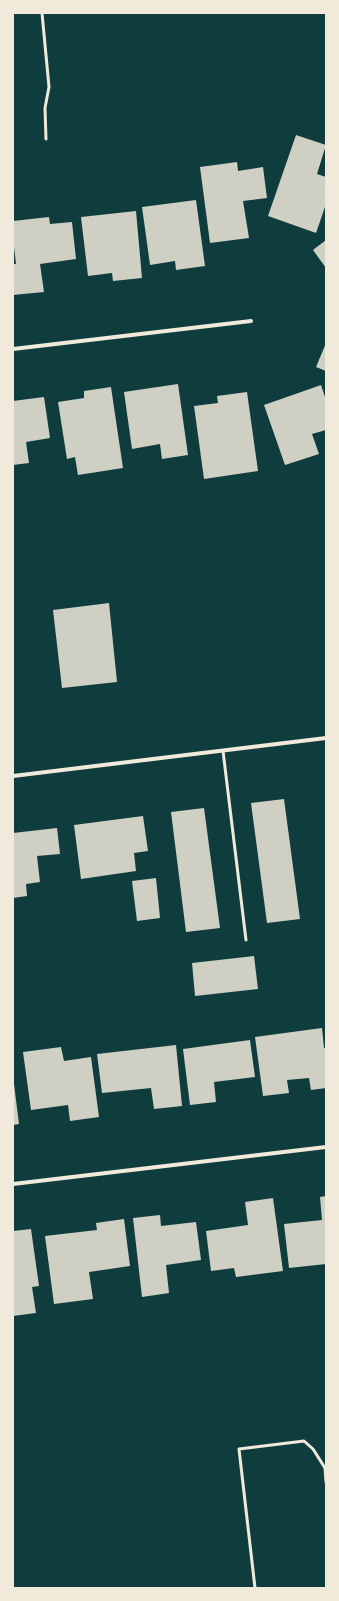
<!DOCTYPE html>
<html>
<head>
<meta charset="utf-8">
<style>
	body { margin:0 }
	#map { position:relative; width:339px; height:1601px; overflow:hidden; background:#0f3d3e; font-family:Overpass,sans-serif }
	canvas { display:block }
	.frame { position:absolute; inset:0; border:14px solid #f1e9da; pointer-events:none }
</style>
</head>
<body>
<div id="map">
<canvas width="339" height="1601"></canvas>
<div class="frame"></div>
</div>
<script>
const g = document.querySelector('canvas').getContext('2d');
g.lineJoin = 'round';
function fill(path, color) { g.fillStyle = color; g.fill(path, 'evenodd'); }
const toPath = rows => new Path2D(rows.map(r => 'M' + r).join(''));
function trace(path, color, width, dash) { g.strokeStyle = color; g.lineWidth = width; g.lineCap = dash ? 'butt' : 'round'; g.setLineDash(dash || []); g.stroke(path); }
const building = toPath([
	[296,135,326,145,317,174,326,177,326,204,316,233,268,216],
	[237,162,238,171,263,167,267,198,243,201,249,238,210,243,200,167],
	[196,200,205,266,176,270,175,261,150,265,142,207],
	[136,211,142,278,113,281,112,273,88,276,81,217],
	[49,217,50,224,72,222,76,259,40,264,44,292,13,295,13,264,16,264,13,238,13,221],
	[326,240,326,268,313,250],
	[326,343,326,371,316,367],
	[178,384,188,455,162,459,160,444,132,449,124,392],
	[321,385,326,400,326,430,312,434,319,454,285,465,264,405],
	[111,387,123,468,78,475,75,457,67,459,58,402,84,398,84,391],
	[247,392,258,471,204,479,194,406,218,403,217,396],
	[44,397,50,438,26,442,29,463,13,465,13,401],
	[109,603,117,682,62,688,53,610],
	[284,799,300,919,267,923,251,803],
	[204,808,220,928,186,932,171,812],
	[143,816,148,851,134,853,136,871,81,879,74,825],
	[57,828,60,854,37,856,40,882,26,884,27,896,13,898,13,833],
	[156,878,160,918,137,921,132,881],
	[254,956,258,989,195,996,192,963],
	[322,1028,324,1048,326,1048,326,1088,311,1090,309,1078,287,1080,289,1093,263,1096,255,1037],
	[250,1040,255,1077,214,1082,216,1102,190,1105,183,1049],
	[176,1045,182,1106,154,1109,151,1088,102,1093,97,1054],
	[61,1047,64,1061,91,1057,99,1117,70,1121,68,1105,31,1110,23,1052],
	[14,1084,19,1124,13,1125,13,1085],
	[326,1196,326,1264,289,1268,284,1224,322,1220,320,1197],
	[273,1198,283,1271,236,1277,234,1268,211,1271,206,1231,248,1225,245,1202],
	[160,1215,161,1226,196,1222,201,1260,166,1265,169,1293,142,1297,133,1218],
	[124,1219,130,1266,89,1272,93,1299,54,1304,45,1236,97,1230,96,1223],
	[31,1229,39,1286,32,1287,36,1313,13,1316,13,1231]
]);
const service = toPath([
	[42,13,49,87,45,108,46,139],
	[223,751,246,940],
	[255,1588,239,1449,304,1441,313,1449,325,1468,326,1482]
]);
const minor = toPath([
	[13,349,251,321],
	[13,776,326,738],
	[13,1184,326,1147]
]);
fill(building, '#cfcfc3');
trace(service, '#f1e9da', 3);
trace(minor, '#f1e9da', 4);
</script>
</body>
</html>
